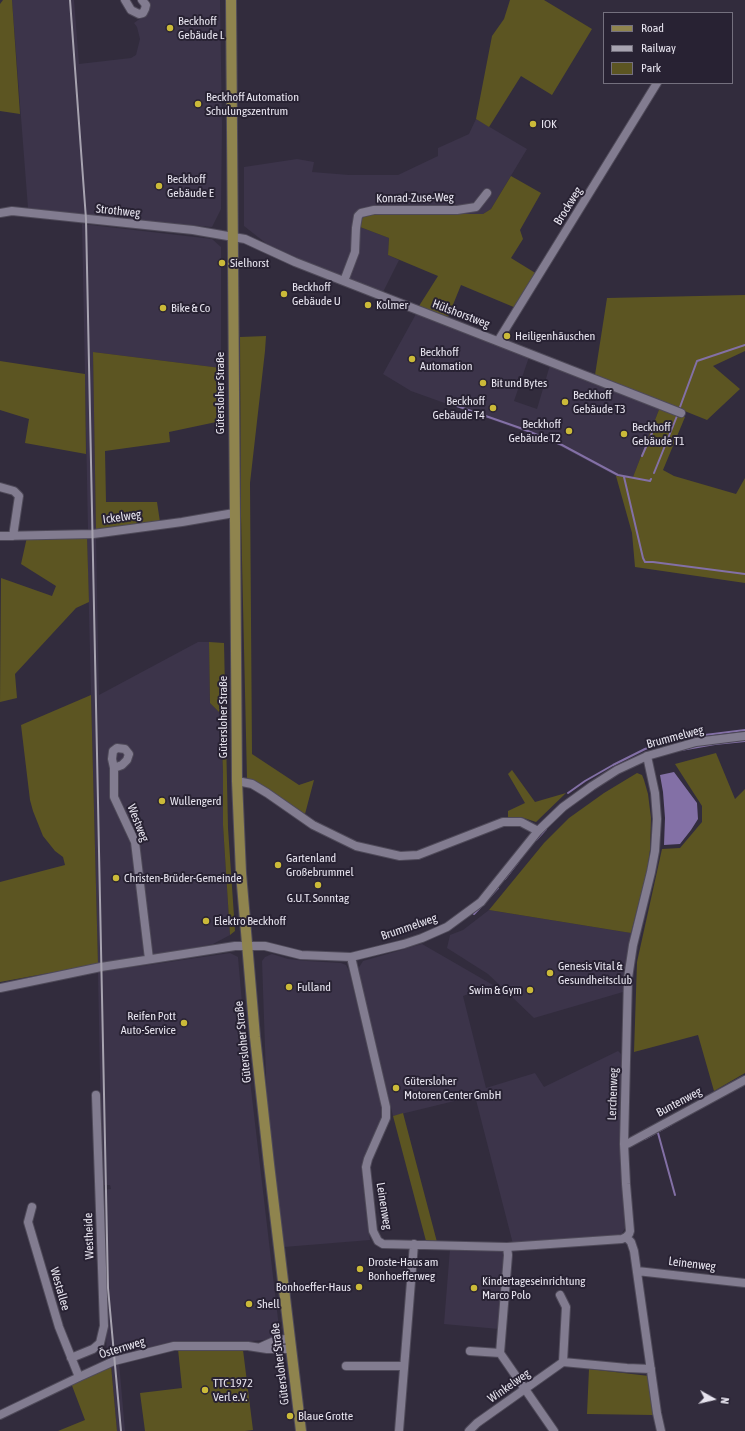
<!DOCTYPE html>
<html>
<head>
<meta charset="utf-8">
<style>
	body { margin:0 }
	#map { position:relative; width:745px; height:1431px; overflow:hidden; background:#322c3d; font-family:"Asap Condensed",sans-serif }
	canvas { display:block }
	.legend { position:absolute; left:603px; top:12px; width:130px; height:72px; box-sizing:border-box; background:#282233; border:1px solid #74707e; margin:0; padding:5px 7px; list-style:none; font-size:12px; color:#e7e4ef }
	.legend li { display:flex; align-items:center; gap:8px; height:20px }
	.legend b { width:20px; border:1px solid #74707e }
	.north { position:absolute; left:693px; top:1379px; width:40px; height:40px; -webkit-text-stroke:3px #282233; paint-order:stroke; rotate:98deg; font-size:11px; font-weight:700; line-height:16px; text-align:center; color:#e7e4ef }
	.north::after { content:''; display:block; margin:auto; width:14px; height:18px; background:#e7e4ef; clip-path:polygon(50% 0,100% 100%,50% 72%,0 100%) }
</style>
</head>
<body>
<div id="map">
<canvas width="745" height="1431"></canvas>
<ul class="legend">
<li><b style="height:5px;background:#8f844e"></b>Road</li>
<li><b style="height:5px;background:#a7a3b0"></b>Railway</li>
<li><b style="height:11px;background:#5c5522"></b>Park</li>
</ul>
<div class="north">N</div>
</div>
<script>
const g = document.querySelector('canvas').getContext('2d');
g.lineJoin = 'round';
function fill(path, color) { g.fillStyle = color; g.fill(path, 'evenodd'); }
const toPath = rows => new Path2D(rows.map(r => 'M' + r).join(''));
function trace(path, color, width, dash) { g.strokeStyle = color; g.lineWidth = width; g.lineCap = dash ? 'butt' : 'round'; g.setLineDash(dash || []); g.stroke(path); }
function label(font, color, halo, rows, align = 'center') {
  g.font = font + ' "Asap Condensed",sans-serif'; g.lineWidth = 4; g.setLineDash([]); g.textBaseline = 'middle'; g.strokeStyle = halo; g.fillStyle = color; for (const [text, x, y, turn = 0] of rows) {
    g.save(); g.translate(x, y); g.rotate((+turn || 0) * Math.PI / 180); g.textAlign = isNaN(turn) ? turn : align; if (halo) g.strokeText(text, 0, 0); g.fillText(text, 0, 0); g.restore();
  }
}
const built = toPath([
	[12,0,74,0,79,64,131,58,136,55,140,39,137,27,134,23,148,13,150,7,150,0,220,0,222,125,221,209,212,227,80,215,28,208],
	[476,119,527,149,491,209,483,214,371,214,360,227,389,238,388,255,399,260,383,292,272,248,244,226,244,167,297,159,314,162,312,172,349,175,398,175,438,156,438,148,469,134],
	[82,224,212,239,221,247,221,368,93,352,96,530,88,531],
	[416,314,529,357,514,401,537,409,550,365,660,407,633,477,616,476,558,445,528,433,411,391,383,374],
	[96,535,99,695,198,642,209,642,210,703,221,714,223,773,223,825,230,935,213,944,160,954,98,964,87,536],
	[489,910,631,933,623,992,534,1018,488,974,447,948,450,935,463,930],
	[422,944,493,985,463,996,486,1088,535,1073,544,1087,618,1051,622,1055,620,1146,625,1228,621,1235,615,1237,513,1244,475,1096,393,1116,358,969,363,961],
	[230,953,238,957,245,1038,280,1336,264,1340,237,1342,171,1342,107,1361,101,1194,102,1190,111,1189,110,1185,102,1185,98,971,142,966],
	[272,954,288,959,307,961,341,963,346,965,349,971,382,1107,381,1118,361,1167,370,1240,284,1247,267,1105,262,961,265,957],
	[450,1249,505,1251,499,1329,444,1324],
	[119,1362,125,1431,117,1431,111,1365]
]);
const green = toPath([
	[3,0,12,0,20,114,0,111,0,4],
	[510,0,544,0,592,29,552,95,521,76,489,127,476,119,492,36,504,19],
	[511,176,541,193,520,230,523,239,511,258,537,274,516,308,461,285,448,317,419,306,438,276,388,255,389,238,360,227,362,219,364,216,370,214,483,214,491,209],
	[745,295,745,351,713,366,740,389,707,420,595,375,607,298],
	[266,336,265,351,250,483,252,754,299,785,314,780,305,814,269,790,247,779,241,517,240,337],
	[93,352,221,368,221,421,169,432,170,442,105,451,106,502,157,502,160,522,96,530],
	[0,361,85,374,86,454,25,443,29,419,0,410],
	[660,407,685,417,663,470,674,476,736,494,745,478,745,583,635,567,632,533,616,476,633,477],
	[87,536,89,602,76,608,15,674,17,698,0,702,1,578,52,596,56,586,21,564,27,537],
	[209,642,224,643,228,828,235,931,230,935,223,825,223,773,221,714,210,703],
	[91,695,98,964,0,982,0,882,65,865,63,857,55,851,43,836,33,811,30,800,21,725],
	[716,753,735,799,745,789,745,1073,714,1091,698,1035,634,1052,637,962,662,849,680,848,702,822,702,806,675,764],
	[512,770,535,802,566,793,536,822,521,817,508,817,508,811,525,803,508,774],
	[637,773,642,775,644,780,648,794,651,818,650,850,647,871,631,933,489,910,544,843,569,818,604,793],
	[403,1113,437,1242,426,1241,393,1116],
	[178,1349,243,1350,253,1430,245,1431,145,1431,140,1393,182,1388],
	[111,1365,117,1431,58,1431,85,1420,71,1383],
	[589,1369,649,1376,653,1415,587,1414]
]);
const water = toPath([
	[674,772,697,803,698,819,691,830,680,844,664,845,665,818,663,792,660,775]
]);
const stream = toPath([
	[457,406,523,429,562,445,618,475,650,481,651,479],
	[680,407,697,361,745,345],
	[642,456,652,433],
	[654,473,677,416],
	[624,477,643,558,645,562,653,562,745,574],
	[681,750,715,744,745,741],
	[568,793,585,781,613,765,645,749,669,741,689,737,745,730],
	[536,840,546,829],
	[505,879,519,861],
	[474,914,498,888],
	[658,1133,675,1195],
	[645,1139,672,1124]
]);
const minor = toPath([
	[125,0,131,10,139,14,143,13,145,9,146,5,142,0],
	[0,213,12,211,193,230,245,239,295,262,681,413],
	[344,281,355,252,356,228,358,216,361,213,374,210,457,210,476,207,487,193],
	[498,341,657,83],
	[0,487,14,491,19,496,13,536],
	[0,536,93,534,182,522,234,513],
	[114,768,122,765,127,760,129,754,125,749,117,748,113,751,112,759,114,768,114,797,135,842,149,959],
	[237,781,252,784,267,793,313,825,356,846,400,856,418,855,503,822,521,822,538,831],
	[351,957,386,1107,386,1118,368,1159,366,1167,373,1231,378,1241,383,1244,507,1247,622,1239,626,1237],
	[0,988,101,967,235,946,265,946,301,955,351,957,404,944,422,938,447,927,481,902,538,831,563,807,592,786,617,770,647,756,696,742,745,736],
	[624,1144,627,1144,745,1080],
	[32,1207,28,1222,59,1327,79,1377],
	[626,1237,629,1234,630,1231,626,1184,624,1144,628,978,633,945,651,872,655,851,657,819,655,793,647,756],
	[626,1237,631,1242,634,1251,657,1413,661,1431],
	[507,1247,508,1255,500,1353,554,1431],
	[637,1271,745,1283],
	[261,1347,272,1342,290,1338],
	[470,1351,500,1353],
	[71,1358,93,1349,100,1343,104,1326,96,1095],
	[563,1362,627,1368,651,1369],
	[346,1366,404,1366],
	[0,1415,79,1377,114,1361,174,1346,248,1346,267,1349,292,1349],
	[399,1431,414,1244],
	[469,1431,477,1423,563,1362,566,1307,560,1295]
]);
const major = toPath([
	[231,0,237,781,241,873,255,1037,269,1164,301,1431]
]);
const rail = toPath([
	[70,0,86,219,108,1288,121,1431]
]);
const markers = [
	[170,28,4,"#cbba39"],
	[198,104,4,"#cbba39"],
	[533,124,4,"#cbba39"],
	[159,186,4,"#cbba39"],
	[222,263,4,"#cbba39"],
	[284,294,4,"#cbba39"],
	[368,305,4,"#cbba39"],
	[163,308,4,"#cbba39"],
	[507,336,4,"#cbba39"],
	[412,359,4,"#cbba39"],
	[483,383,4,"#cbba39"],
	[565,402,4,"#cbba39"],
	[493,408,4,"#cbba39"],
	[569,431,4,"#cbba39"],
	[624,434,4,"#cbba39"],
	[162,801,4,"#cbba39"],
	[278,865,4,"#cbba39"],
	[116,878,4,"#cbba39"],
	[318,885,4,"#cbba39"],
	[206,921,4,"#cbba39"],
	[550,973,4,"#cbba39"],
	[289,987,4,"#cbba39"],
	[530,990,4,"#cbba39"],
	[184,1023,4,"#cbba39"],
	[396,1088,4,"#cbba39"],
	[360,1269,4,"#cbba39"],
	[359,1287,4,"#cbba39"],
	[474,1288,4,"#cbba39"],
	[249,1304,4,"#cbba39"],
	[205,1390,4,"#cbba39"],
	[290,1416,4,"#cbba39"]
];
const poiNames = [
	["Beckhoff",178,21],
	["Gebäude L",178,35],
	["Beckhoff Automation",206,97],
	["Schulungszentrum",206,111],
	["IOK",541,124],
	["Beckhoff",167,179],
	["Gebäude E",167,193],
	["Sielhorst",230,263],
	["Beckhoff",292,287],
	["Gebäude U",292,301],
	["Kolmer",376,305],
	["Bike & Co",171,308],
	["Heiligenhäuschen",515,336],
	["Beckhoff",420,352],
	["Automation",420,366],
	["Bit und Bytes",491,383],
	["Beckhoff",573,395],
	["Gebäude T3",573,409],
	["Beckhoff",485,401,"right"],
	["Gebäude T4",485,415,"right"],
	["Beckhoff",561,424,"right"],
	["Gebäude T2",561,438,"right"],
	["Beckhoff",632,427],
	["Gebäude T1",632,441],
	["Wullengerd",170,801],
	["Gartenland",286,858],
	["Großebrummel",286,872],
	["Christen-Brüder-Gemeinde",124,878],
	["G.U.T. Sonntag",318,898,"center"],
	["Elektro Beckhoff",214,921],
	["Genesis Vital &",558,966],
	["Gesundheitsclub",558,980],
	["Fulland",297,987],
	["Swim & Gym",522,990,"right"],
	["Reifen Pott",176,1016,"right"],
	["Auto-Service",176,1030,"right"],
	["Gütersloher",404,1081],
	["Motoren Center GmbH",404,1095],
	["Droste-Haus am",368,1262],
	["Bonhoefferweg",368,1276],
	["Kindertageseinrichtung",482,1281],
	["Marco Polo",482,1295],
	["Bonhoeffer-Haus",351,1287,"right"],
	["Shell",257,1304],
	["TTC 1972",213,1383],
	["Verl e.V.",213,1397],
	["Blaue Grotte",298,1416]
];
const streetNames = [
	["Konrad-Zuse-Weg",415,198,-1],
	["Brockweg",568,206,-58],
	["Strothweg",118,211,6],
	["Hülshorstweg",461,314,21],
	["Gütersloher Straße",220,393,-90],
	["Ickelweg",122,517,-8],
	["Gütersloher Straße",223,717,-90],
	["Brummelweg",675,737,-15],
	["Westweg",138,823,68],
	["Brummelweg",409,927,-19],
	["Gütersloher Straße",243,1042,-96],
	["Lerchenweg",613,1094,-88],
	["Buntenweg",679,1102,-28],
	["Leinenweg",384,1206,81],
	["Westheide",89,1236,-92],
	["Leinenweg",692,1264,7],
	["Westallee",60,1289,74],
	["Östernweg",122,1348,-17],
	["Gütersloher Straße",280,1364,-97],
	["Winkelweg",509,1386,-35]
];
fill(built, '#3c344a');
fill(green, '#5c5522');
fill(water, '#8370a6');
trace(stream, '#8370a6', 2);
trace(minor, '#4f4a59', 10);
trace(major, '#4f4a59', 12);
trace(minor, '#827c90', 8);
trace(major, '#8f844e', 10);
trace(rail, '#a7a3b0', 2);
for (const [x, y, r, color] of markers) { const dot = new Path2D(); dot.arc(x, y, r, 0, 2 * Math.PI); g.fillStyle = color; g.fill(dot); trace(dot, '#282233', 1.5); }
label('12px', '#e7e4ef', '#282233', poiNames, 'left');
label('12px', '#e7e4ef', '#282233', streetNames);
</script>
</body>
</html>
